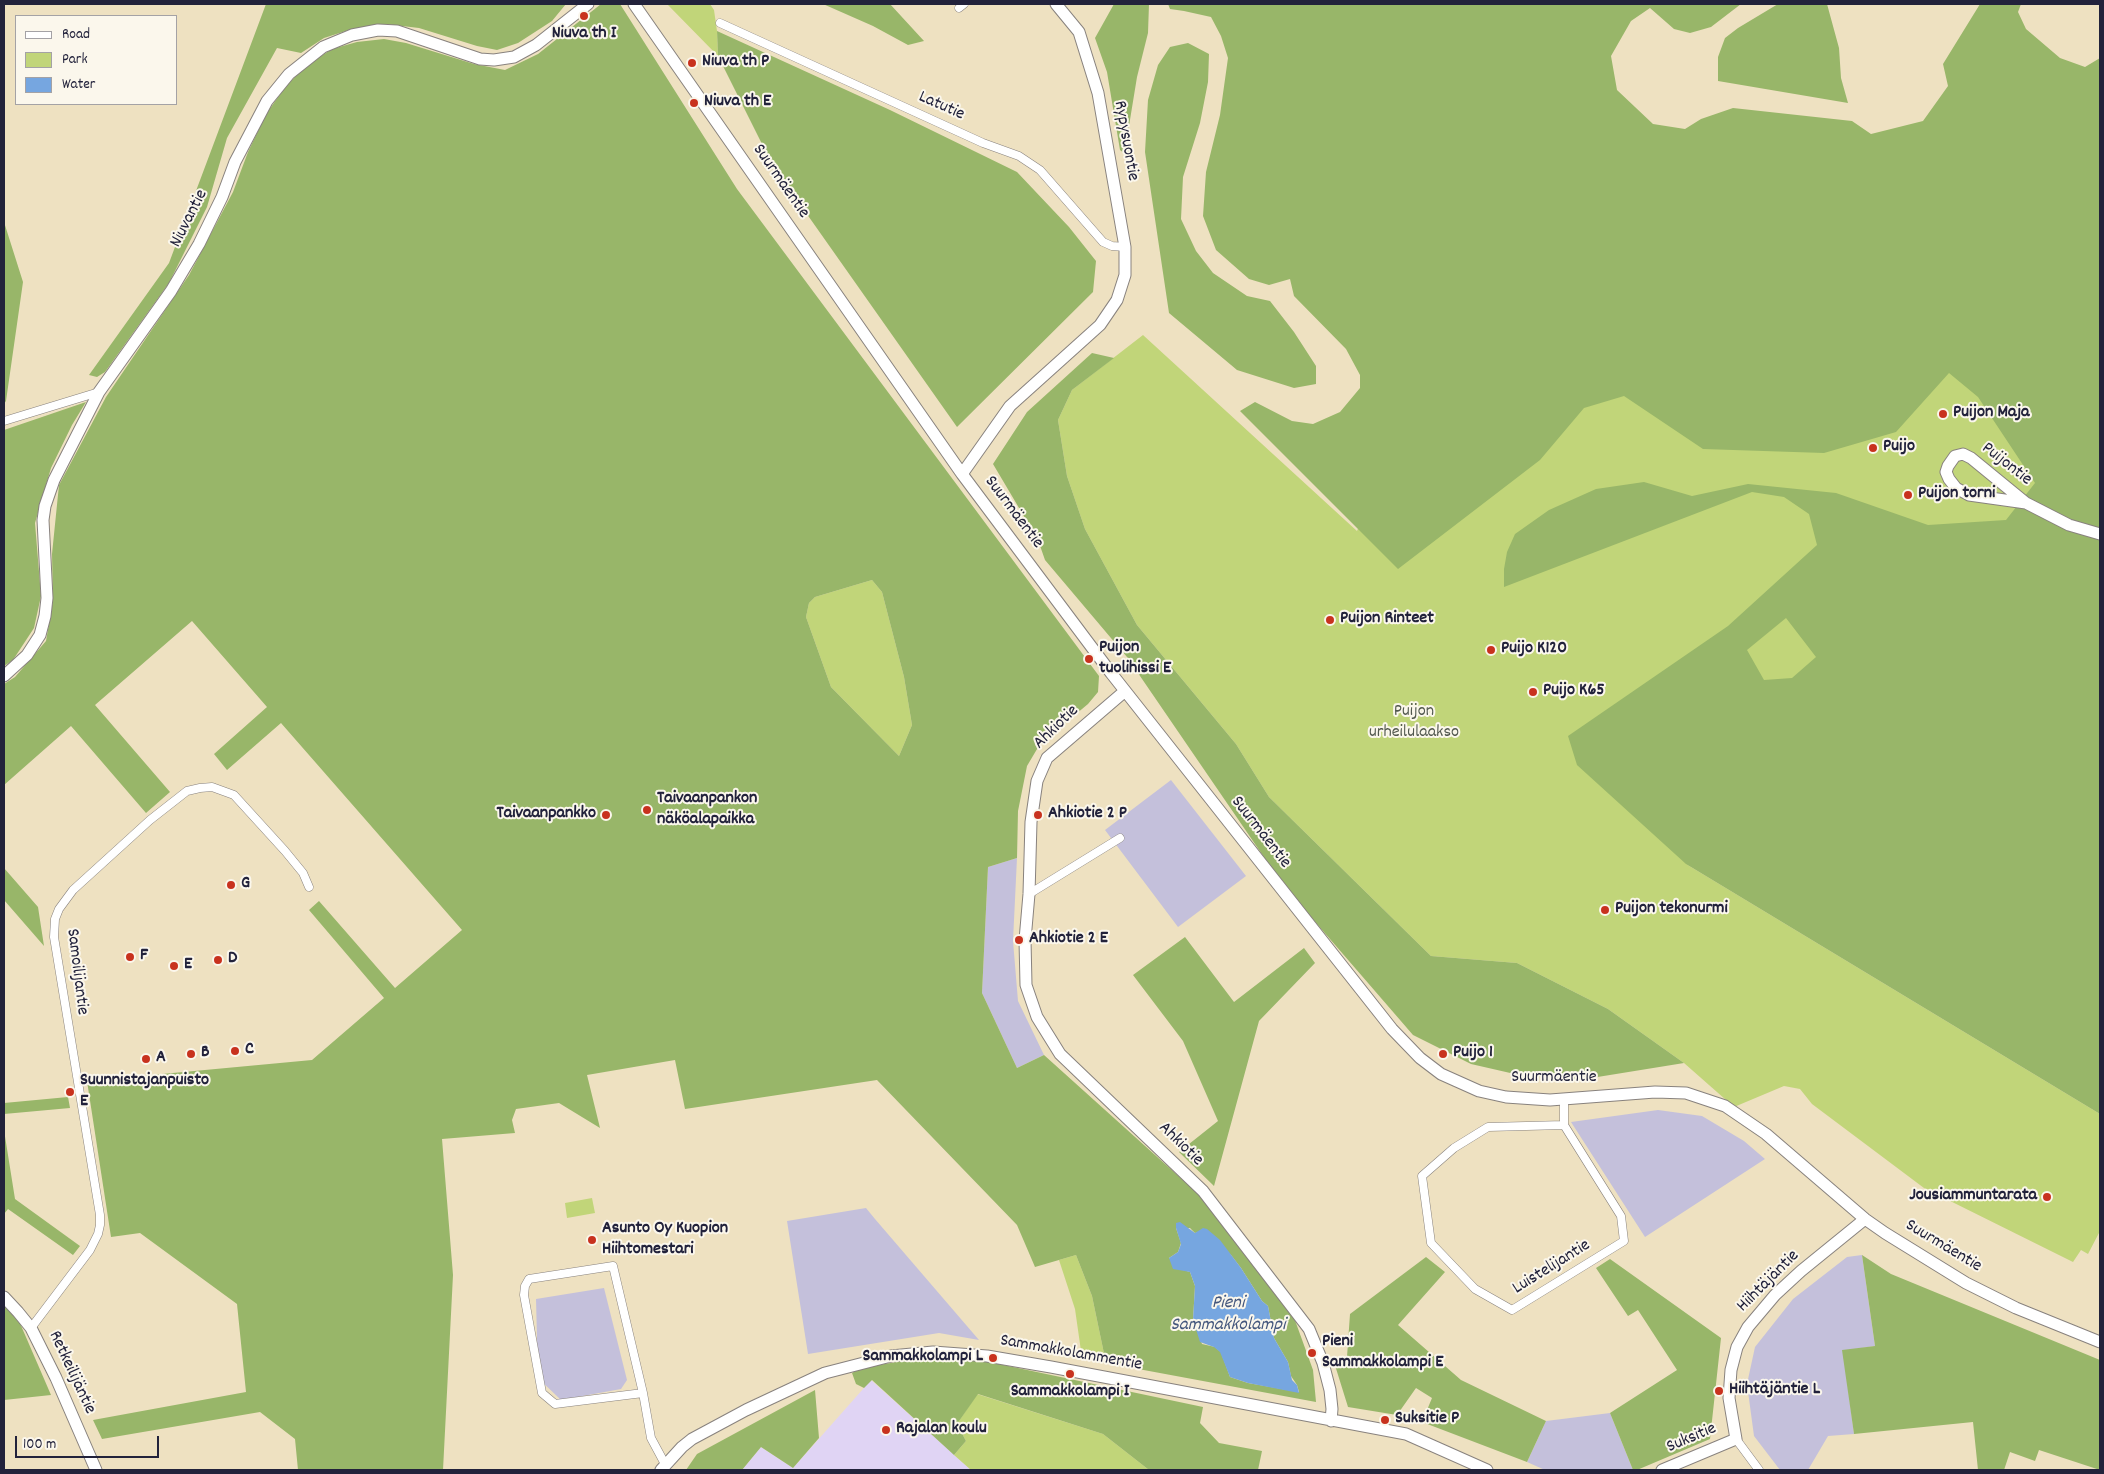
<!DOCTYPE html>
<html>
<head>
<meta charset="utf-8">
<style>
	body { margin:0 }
	#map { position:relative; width:2104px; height:1474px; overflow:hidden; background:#eee1c1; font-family:Dekko,sans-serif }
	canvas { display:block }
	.frame { position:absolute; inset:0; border:5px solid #22223b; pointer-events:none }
	.legend { position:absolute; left:15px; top:15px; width:162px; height:90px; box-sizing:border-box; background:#fbf7ec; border:1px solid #a4a2a5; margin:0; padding:6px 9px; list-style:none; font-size:15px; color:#22223b }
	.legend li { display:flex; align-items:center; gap:10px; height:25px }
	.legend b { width:25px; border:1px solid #a4a2a5 }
	.scale { position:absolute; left:15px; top:1436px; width:144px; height:22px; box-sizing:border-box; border:2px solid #22223b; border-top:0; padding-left:6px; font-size:15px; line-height:18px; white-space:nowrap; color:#22223b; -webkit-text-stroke:4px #fbf7ec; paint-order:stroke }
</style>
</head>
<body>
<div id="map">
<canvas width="2104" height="1474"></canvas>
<div class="frame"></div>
<ul class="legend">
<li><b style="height:6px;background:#fff"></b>Road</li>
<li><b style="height:14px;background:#c1d579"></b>Park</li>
<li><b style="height:14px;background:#76a6e0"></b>Water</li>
</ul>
<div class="scale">100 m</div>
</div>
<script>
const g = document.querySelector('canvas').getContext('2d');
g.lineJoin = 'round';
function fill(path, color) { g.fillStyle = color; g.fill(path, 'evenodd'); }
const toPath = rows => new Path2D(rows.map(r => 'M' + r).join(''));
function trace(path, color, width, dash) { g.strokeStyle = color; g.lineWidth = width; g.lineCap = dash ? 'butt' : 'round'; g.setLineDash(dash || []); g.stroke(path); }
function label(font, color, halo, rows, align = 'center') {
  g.font = font + ' Dekko,sans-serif'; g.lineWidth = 4; g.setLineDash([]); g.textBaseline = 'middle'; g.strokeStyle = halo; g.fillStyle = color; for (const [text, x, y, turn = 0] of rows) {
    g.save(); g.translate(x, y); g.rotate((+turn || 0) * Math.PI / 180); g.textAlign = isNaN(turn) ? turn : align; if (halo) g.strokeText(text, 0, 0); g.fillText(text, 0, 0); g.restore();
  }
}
const built = toPath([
	[871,1380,971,1470,742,1470,761,1447,793,1468]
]);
const industrial = toPath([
	[1171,780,1246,876,1178,927,1105,830],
	[1017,858,1013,941,1018,1001,1044,1055,1017,1068,982,993,988,867],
	[1658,1110,1702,1116,1744,1141,1765,1159,1645,1237,1571,1122],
	[866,1208,875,1219,979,1340,939,1333,808,1354,787,1221],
	[1862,1255,1875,1346,1843,1351,1854,1434,1828,1436,1808,1470,1780,1470,1754,1436,1747,1384,1755,1347,1793,1299,1847,1257],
	[604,1288,627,1380,621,1389,561,1400,538,1378,536,1299],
	[1610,1413,1633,1470,1545,1470,1527,1462,1546,1421]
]);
const green = toPath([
	[667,4,710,4,714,10,717,31,718,56],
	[1553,75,1672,163,2100,181,2100,1067,1686,864,2100,1114,2100,1231,2088,1254,2081,1250,2073,1262,1924,1188,1812,1104,1800,1089,1784,1086,1734,1107,1684,1063,1608,1009,1517,963,1431,956,1269,797,1236,744,1137,625,1085,529,1067,476,1058,420,1072,390,1143,335,1357,531],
	[872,580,882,592,904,677,912,725,899,756,831,687,806,617,809,603,815,597],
	[592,1198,595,1213,567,1218,565,1203],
	[1076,1255,1092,1296,1106,1363,1082,1358,1075,1309,1059,1260],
	[977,1394,1103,1434,1149,1470,971,1470,954,1455,966,1441,957,1424]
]);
const forest = toPath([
	[266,4,566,4,552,21,518,43,497,50,477,46,419,28,385,24,349,30,324,38,301,53,277,48,227,138,207,207,169,283,105,372,97,377,89,375,169,263],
	[601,4,620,4,737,189,1099,676,1098,692,1088,704,1040,744,1027,766,1018,811,1017,858,988,867,982,993,1017,1068,1044,1055,1205,1200,1292,1312,1313,1370,1316,1402,1106,1363,1092,1296,1076,1255,1035,1267,1017,1225,877,1080,685,1109,675,1060,587,1075,600,1128,559,1103,516,1109,512,1120,515,1133,442,1139,453,1275,443,1470,298,1470,295,1439,260,1412,102,1439,93,1420,246,1392,237,1304,140,1233,111,1237,87,1081,312,1060,384,998,309,910,319,901,395,988,462,930,281,723,227,770,214,754,267,707,192,621,95,705,170,792,146,813,71,726,4,785,4,684,15,677,46,641,53,600,52,554,59,485,106,397,189,275,233,192,248,152,266,114,286,86,307,65,332,49,357,42,384,39,406,43,474,64,505,70,538,54],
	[872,580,882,592,904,677,912,725,899,756,831,687,806,617,809,603,815,597],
	[1176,1228,1190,1228,1195,1233,1199,1232,1231,1255,1241,1268,1262,1301,1268,1306,1274,1338,1288,1362,1291,1376,1297,1385,1299,1392,1248,1383,1230,1377,1221,1352,1215,1347,1202,1344,1193,1320,1195,1286,1190,1272,1183,1270,1169,1258,1178,1252,1181,1243],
	[823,4,890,4,924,41,908,45,873,26],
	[1114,4,1149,4,1148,33,1137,77,1128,132,1131,159,1120,150,1107,72,1095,38],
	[1168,4,1741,4,1711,27,1690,33,1674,29,1650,8,1631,21,1611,56,1617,90,1653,124,1685,129,1701,119,1733,108,1852,121,1871,134,1923,121,1948,86,1943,64,1980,4,2021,4,2018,12,2026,29,2060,58,2085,67,2100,58,2100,1114,1686,864,1577,765,1568,736,1728,626,1817,545,1809,514,1784,497,1752,492,1504,587,1504,569,1507,552,1515,534,1549,510,1596,489,1644,482,1692,496,1748,484,1836,493,1928,525,2006,520,2035,483,1978,397,1949,373,1896,432,1824,453,1703,449,1624,396,1584,408,1540,460,1398,569,1240,411,1255,402,1292,421,1313,424,1340,412,1360,388,1360,375,1346,349,1294,296,1290,279,1269,285,1249,279,1216,250,1203,216,1206,172,1220,115,1228,58,1221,36,1211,17,1184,11,1170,9],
	[1786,618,1816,657,1792,678,1764,680,1747,650],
	[1778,4,1827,4,1839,48,1841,78,1848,103,1718,81,1718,57,1725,38,1738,28],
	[717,31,890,110,1017,172,1069,227,1096,261,1093,292,957,427,773,166,718,56],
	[1188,43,1209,54,1208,82,1200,123,1183,177,1181,219,1196,251,1213,273,1247,296,1270,301,1294,332,1316,366,1316,384,1294,388,1237,370,1169,313,1145,152,1148,100,1158,65,1170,47],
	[4,222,23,282,6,401,4,404],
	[1092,353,1114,358,1072,390,1058,420,1067,476,1085,529,1137,625,1236,744,1269,797,1431,956,1517,963,1608,1009,1684,1063,1579,1080,1519,1075,1471,1064,1413,1035,1304,909,1268,863,1127,657,1045,560,1038,540,993,464,1027,412],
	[86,402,72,425,51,468,35,523,41,596,34,628,13,660,4,666,4,430],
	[4,868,38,907,44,946,4,900],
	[1185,937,1234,1002,1304,948,1315,963,1259,1021,1214,1186,1179,1152,1218,1121,1183,1041,1133,975],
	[68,1097,70,1108,4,1114,4,1103],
	[4,1130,15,1199,80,1246,73,1255,8,1209,4,1214],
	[1862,1255,1891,1274,2100,1360,2100,1470,2039,1450,2035,1461,2010,1452,2004,1470,1978,1470,1973,1422,1854,1434,1842,1350,1875,1346],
	[1426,1257,1445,1272,1398,1325,1461,1380,1546,1421,1527,1462,1422,1422,1432,1398,1416,1388,1397,1415,1348,1407,1334,1362,1347,1357,1350,1314],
	[1610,1259,1721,1338,1710,1439,1637,1470,1633,1470,1610,1413,1677,1370,1638,1310,1628,1316,1596,1268],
	[4,1305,16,1314,51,1395,4,1400],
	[942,1357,975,1359,1203,1407,1200,1423,1219,1443,1262,1451,1258,1470,1149,1470,1103,1434,978,1394,957,1424,966,1441,954,1455,872,1380,864,1388,856,1384,852,1373,861,1368,914,1359],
	[815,1390,819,1438,793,1468,761,1447,742,1470,686,1470,697,1454]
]);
const water = toPath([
	[1180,1222,1195,1233,1203,1228,1207,1229,1220,1240,1241,1268,1262,1301,1268,1306,1274,1338,1288,1362,1292,1380,1297,1385,1299,1393,1248,1383,1230,1377,1220,1352,1214,1347,1200,1342,1193,1320,1195,1286,1190,1272,1173,1269,1169,1258,1178,1252,1181,1244,1176,1228,1176,1223]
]);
const street = toPath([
	[959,8,964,4],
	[720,23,983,143,1019,156,1040,170,1103,242,1112,246,1125,247],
	[4,421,99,392],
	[1029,894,1120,838],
	[1564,1099,1564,1125,1488,1127,1454,1148,1422,1176,1431,1243,1475,1289,1512,1310,1624,1241,1621,1216,1564,1125],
	[31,1328,90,1250,98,1234,100,1225,100,1215,54,937,55,919,59,909,73,890,150,820,187,791,200,788,212,787,234,795,285,851,303,873,309,887],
	[643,1393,555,1404,542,1393,524,1295,525,1286,529,1279,613,1266,643,1393,651,1438,665,1464],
	[1736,1439,1759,1470]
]);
const secondary = toPath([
	[634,4,962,474,1111,673,1392,1029,1420,1058,1441,1074,1479,1091,1506,1097,1550,1100,1655,1092,1686,1093,1725,1106,1766,1134,1865,1219,1885,1233,1966,1283,2016,1308,2100,1342],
	[962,474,1010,406,1100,325,1117,300,1125,275,1125,247,1098,93,1079,32,1056,4],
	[2026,503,1969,495,1956,488,1949,479,1946,472,1948,466,1955,456,1963,454,1971,458,2026,503,2069,525,2100,534],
	[4,676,27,655,40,635,45,616,47,598,43,520,45,506,54,480,99,392,171,291,199,244,222,197,235,162,267,101,289,74,323,47,352,35,378,30,397,31,480,59,494,60,514,57,536,45,588,4],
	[1125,691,1047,758,1037,781,1031,822,1029,894,1025,940,1026,985,1037,1017,1060,1054,1203,1191,1309,1329,1323,1363,1330,1390,1332,1409,1331,1421],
	[4,1297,18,1312,31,1328,56,1378,96,1470],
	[661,1470,682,1447,692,1439,746,1410,825,1373,891,1356,933,1352,987,1356,1051,1367,1406,1434,1487,1470],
	[1662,1470,1736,1439,1729,1398,1731,1370,1737,1347,1748,1327,1775,1295,1801,1271,1865,1219]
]);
const markers = [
	[584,16,5,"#c8321e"],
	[692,63,5,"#c8321e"],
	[694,103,5,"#c8321e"],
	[1943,414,5,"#c8321e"],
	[1873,448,5,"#c8321e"],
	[1908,495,5,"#c8321e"],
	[1330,620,5,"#c8321e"],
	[1491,650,5,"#c8321e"],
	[1089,659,5,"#c8321e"],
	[1533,692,5,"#c8321e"],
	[647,810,5,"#c8321e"],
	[606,815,5,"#c8321e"],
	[1038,815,5,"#c8321e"],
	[231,885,5,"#c8321e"],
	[1605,910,5,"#c8321e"],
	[1019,940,5,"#c8321e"],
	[130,957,5,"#c8321e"],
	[218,960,5,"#c8321e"],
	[174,966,5,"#c8321e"],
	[235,1051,5,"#c8321e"],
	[191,1054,5,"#c8321e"],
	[1443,1054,5,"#c8321e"],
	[146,1059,5,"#c8321e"],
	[70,1092,5,"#c8321e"],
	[2047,1197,5,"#c8321e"],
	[592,1240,5,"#c8321e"],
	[1312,1353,5,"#c8321e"],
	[993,1358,5,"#c8321e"],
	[1070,1374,5,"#c8321e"],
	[1719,1391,5,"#c8321e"],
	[1385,1420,5,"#c8321e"],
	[886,1430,5,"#c8321e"]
];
const poiNames = [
	["Niuva th I",584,35,"center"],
	["Niuva th P",702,63],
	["Niuva th E",704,103],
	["Puijon Maja",1953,414],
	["Puijo",1883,448],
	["Puijon torni",1918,495],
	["Puijon Rinteet",1340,620],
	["Puijon",1099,649],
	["tuolihissi E",1099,670],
	["Puijo K120",1501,650],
	["Puijo K65",1543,692],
	["Taivaanpankon",657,800],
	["näköalapaikka",657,821],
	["Taivaanpankko",596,815,"right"],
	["Ahkiotie 2 P",1048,815],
	["G",241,885],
	["Puijon tekonurmi",1615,910],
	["Ahkiotie 2 E",1029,940],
	["F",140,957],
	["D",228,960],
	["E",184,966],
	["C",245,1051],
	["B",201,1054],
	["Puijo 1",1453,1054],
	["A",156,1059],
	["Suunnistajanpuisto",80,1082],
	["E",80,1103],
	["Jousiammuntarata",2037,1197,"right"],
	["Asunto Oy Kuopion",602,1230],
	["Hiihtomestari",602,1251],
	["Pieni",1322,1343],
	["Sammakkolampi E",1322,1364],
	["Sammakkolampi L",983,1358,"right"],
	["Hiihtäjäntie L",1729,1391],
	["Sammakkolampi I",1070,1393,"center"],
	["Suksitie P",1395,1420],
	["Rajalan koulu",896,1430]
];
const streetNames = [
	["Latutie",941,107,24],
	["Rypysuontie",1125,141,80],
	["Suurmäentie",780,182,55],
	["Niuvantie",190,219,-63],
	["Puijontie",2006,465,38],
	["Suurmäentie",1013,513,53],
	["Ahkiotie",1057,728,-44],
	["Suurmäentie",1260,833,52],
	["Samoilijantie",76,972,83],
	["Suurmäentie",1554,1079],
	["Ahkiotie",1180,1145,44],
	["Suurmäentie",1943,1247,31],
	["Luistelijantie",1552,1268,-32],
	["Hiihtäjäntie",1769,1282,-45],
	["Sammakkolammentie",1071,1354,10],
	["Retkeilijäntie",71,1373,65],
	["Suksitie",1692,1439,-23]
];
const parkNames = [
	["Puijon",1414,713],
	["urheilulaakso",1414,734]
];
const waterNames = [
	["Pieni",1228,1304],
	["Sammakkolampi",1228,1326]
];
fill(built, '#e0d4f4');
fill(industrial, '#c4c0db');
fill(green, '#c1d579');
fill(forest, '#98b669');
fill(water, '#76a6e0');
trace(street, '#88827e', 9);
trace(secondary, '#88827e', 13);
trace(street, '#fff', 8);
trace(secondary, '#fff', 11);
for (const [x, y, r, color] of markers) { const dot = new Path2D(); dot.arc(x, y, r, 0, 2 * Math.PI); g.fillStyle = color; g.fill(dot); trace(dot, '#fbf7ec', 2); }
label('bold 18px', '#22223b', '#fbf7ec', poiNames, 'left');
label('18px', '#22223b', '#fbf7ec', streetNames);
label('18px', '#52584e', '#fbf7ec', parkNames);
label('italic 19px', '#44577d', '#fbf7ec', waterNames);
</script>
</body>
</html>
